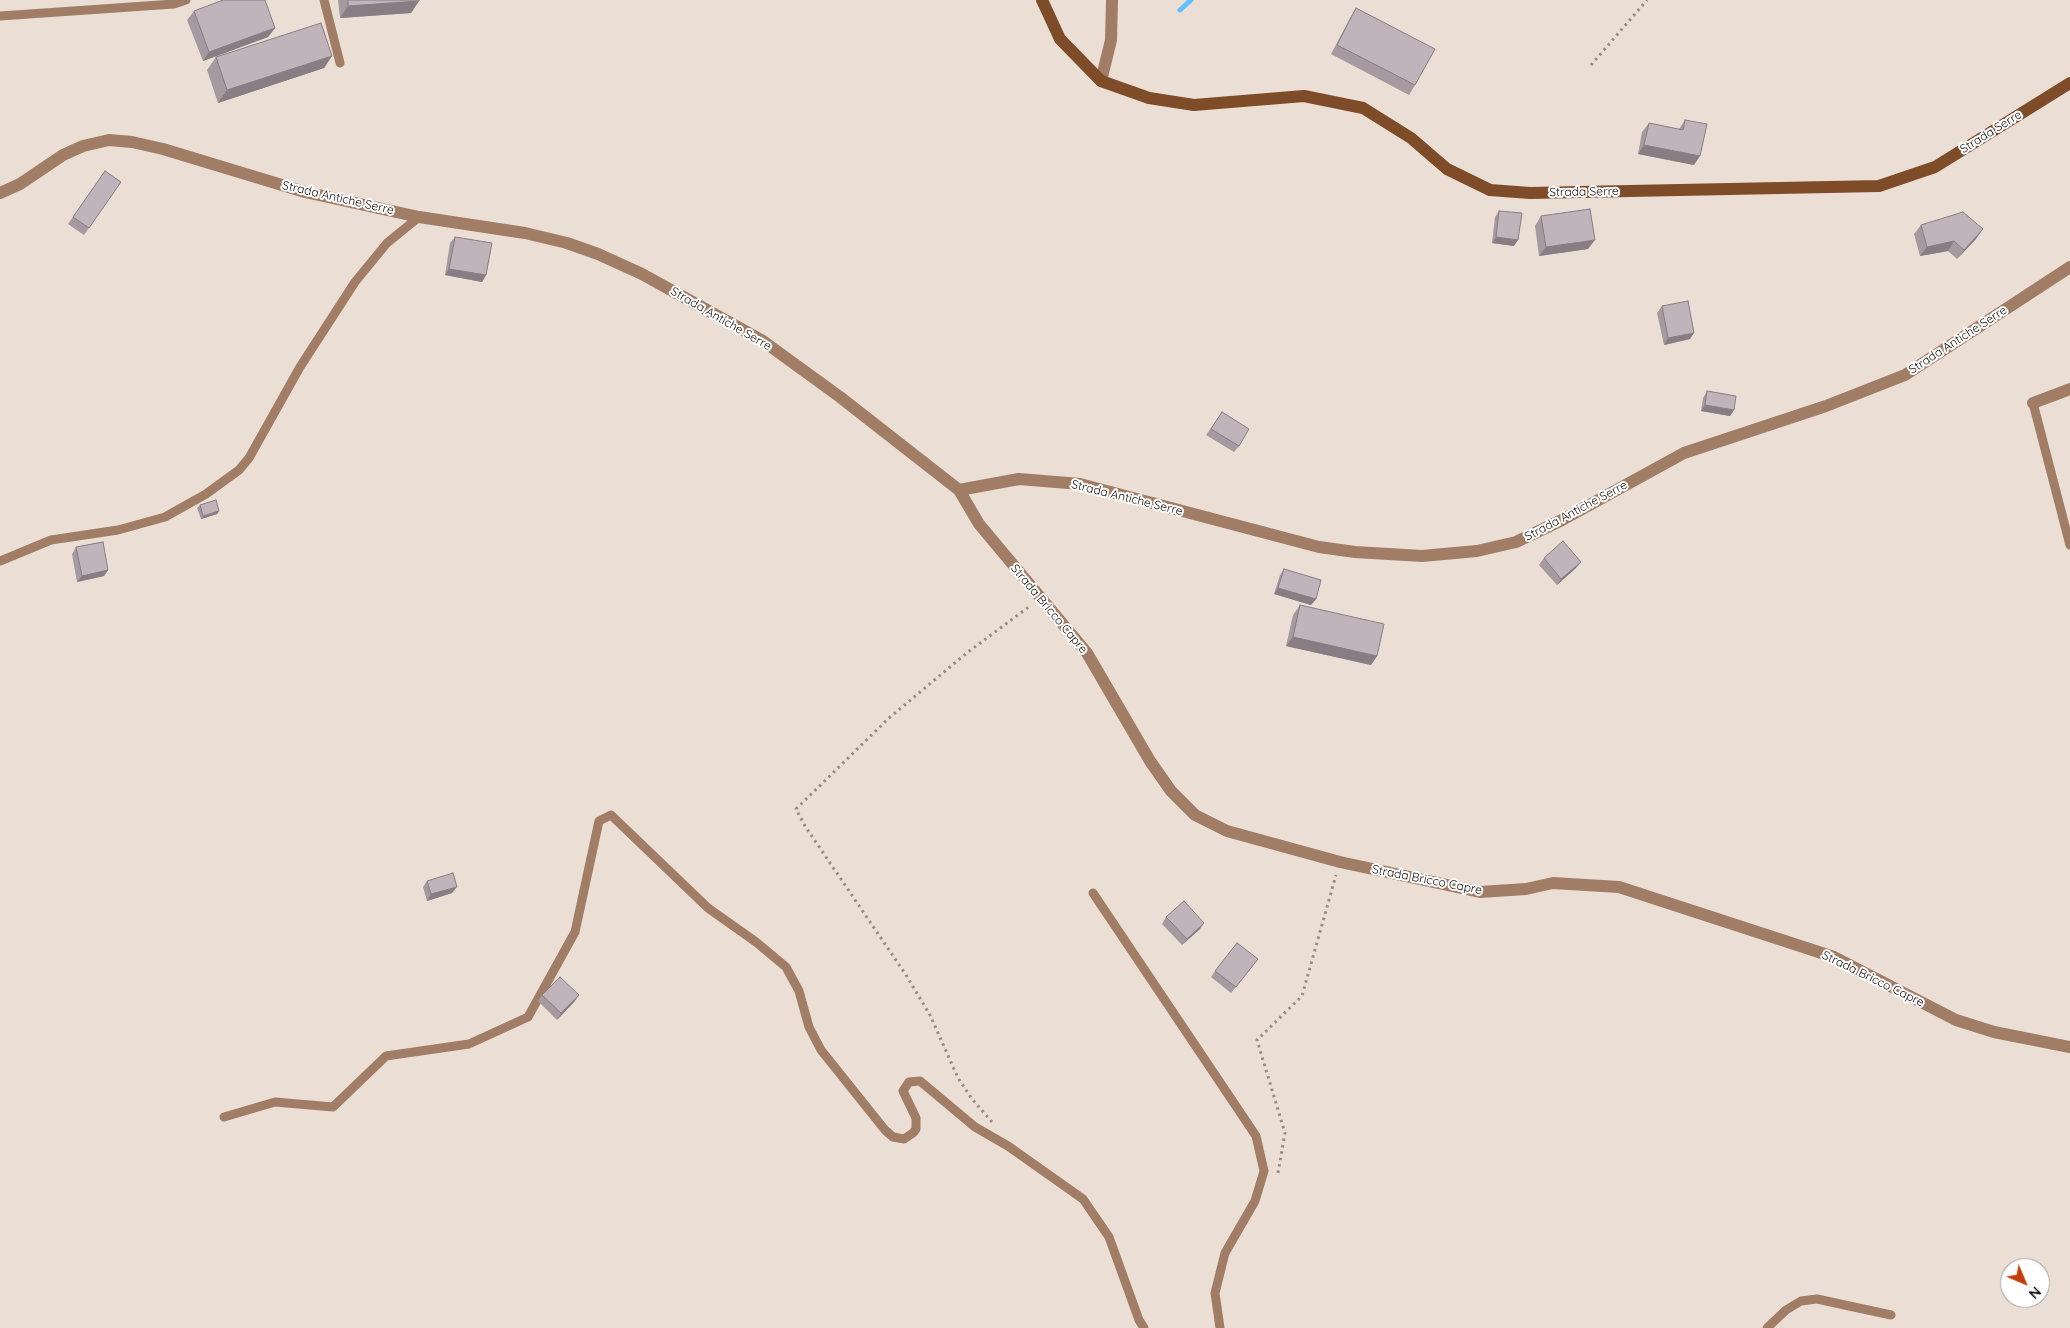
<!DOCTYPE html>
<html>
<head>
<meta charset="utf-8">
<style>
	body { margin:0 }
	#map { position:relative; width:2070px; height:1328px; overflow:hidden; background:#ebdfd5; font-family:Quicksand,sans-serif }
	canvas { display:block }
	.north { position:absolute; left:2000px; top:1258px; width:50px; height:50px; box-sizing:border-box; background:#fff; border:1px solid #9f9e9d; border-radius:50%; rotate:135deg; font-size:14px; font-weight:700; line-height:20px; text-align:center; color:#100d09 }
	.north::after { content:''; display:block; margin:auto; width:18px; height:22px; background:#c43c0b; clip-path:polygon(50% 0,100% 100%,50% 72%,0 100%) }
</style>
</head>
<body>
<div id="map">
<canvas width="2070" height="1328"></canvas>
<div class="north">N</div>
</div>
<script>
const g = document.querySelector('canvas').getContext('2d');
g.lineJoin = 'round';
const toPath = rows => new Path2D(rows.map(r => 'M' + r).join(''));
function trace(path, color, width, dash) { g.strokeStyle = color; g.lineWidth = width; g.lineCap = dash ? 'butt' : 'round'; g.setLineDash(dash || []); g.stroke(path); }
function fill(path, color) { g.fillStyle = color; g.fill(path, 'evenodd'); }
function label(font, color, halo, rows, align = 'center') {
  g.font = font + ' Quicksand,sans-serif'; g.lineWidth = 4; g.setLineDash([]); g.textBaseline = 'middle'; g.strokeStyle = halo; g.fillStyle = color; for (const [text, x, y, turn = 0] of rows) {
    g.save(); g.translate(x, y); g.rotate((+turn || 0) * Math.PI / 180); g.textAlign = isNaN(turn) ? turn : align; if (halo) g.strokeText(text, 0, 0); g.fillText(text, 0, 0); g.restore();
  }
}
const stream = toPath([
	[1180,10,1191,0]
]);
const path = toPath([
	[1591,65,1647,0],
	[992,1122,972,1099,958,1078,930,1015,906,975,805,826,796,809,889,718,968,652,1030,606],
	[1278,1173,1285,1133,1257,1040,1302,996,1336,875]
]);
const service = toPath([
	[324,0,340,63],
	[0,16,174,4,186,0],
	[2033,403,2070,545],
	[0,561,51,540,118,530,165,517,206,494,239,470,249,458,300,367,355,282,387,243,419,217],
	[1093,893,1256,1136,1264,1171,1255,1201,1225,1253,1215,1293,1220,1328],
	[224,1117,275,1102,333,1107,386,1056,469,1044,528,1017,575,932,599,821,611,815,708,908,756,942,786,967,799,991,809,1027,821,1050,885,1130,893,1137,904,1139,913,1133,916,1129,916,1118,903,1091,909,1082,920,1081,975,1127,1008,1146,1083,1199,1109,1237,1139,1320,1144,1328],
	[1767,1328,1786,1310,1801,1301,1817,1299,1891,1315]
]);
const minor = toPath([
	[1101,81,1111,40,1112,0],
	[0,193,20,184,63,155,83,146,109,140,132,142,163,149,305,192,419,217,525,233,567,243,598,254,642,274,763,341,840,397,959,490,979,524,1087,653,1150,761,1171,791,1195,815,1227,831,1340,862,1480,892,1526,889,1553,883,1619,887,1834,957,1956,1020,1994,1032,2070,1047],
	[2033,403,2070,389],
	[959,490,1019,479,1080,484,1319,547,1355,552,1422,556,1477,551,1516,542,1562,520,1684,453,1826,406,1905,375,2070,267]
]);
const secondary = toPath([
	[1042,0,1060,39,1101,81,1149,98,1194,105,1304,96,1363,108,1411,138,1447,169,1490,190,1530,193,1879,186,1935,167,2070,83]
]);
const wall = toPath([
	[338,0,419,0,419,1,411,13,340,18],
	[1356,8,1415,85,1409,95,1331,54,1350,18],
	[194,11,275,28,268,37,203,61,187,20],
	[332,56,324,68,218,103,207,70,216,57],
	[1685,120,1694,165,1638,154,1642,132,1649,123,1679,129],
	[105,171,121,182,84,235,68,224],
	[1499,211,1514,246,1492,243,1495,217],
	[1541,216,1588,249,1539,256,1535,226],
	[1921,225,1976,239,1957,259,1948,251,1920,256,1914,234],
	[455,237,486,275,482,282,445,275,450,243],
	[1662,306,1690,339,1664,345,1657,313],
	[1707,391,1734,410,1730,416,1701,411,1703,398],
	[1222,412,1239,446,1234,452,1206,435],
	[200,505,219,511,217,514,201,519,197,508],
	[76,547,108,570,104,576,77,582,72,554],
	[1544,558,1576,568,1557,585,1539,565],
	[1284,569,1316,599,1311,605,1274,594,1280,575],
	[1300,605,1377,656,1371,665,1286,646,1293,615],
	[427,881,452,893,427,901,423,887],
	[1166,917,1200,929,1182,945,1162,924],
	[1253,966,1231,993,1211,977,1215,971],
	[542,995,579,995,574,1002,557,1020,538,1001]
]);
const shadedWall = toPath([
	[419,1,411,13,340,18,348,6],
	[275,28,268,37,203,61,209,52],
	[332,56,324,68,218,103,227,90],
	[1644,145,1700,156,1694,165,1638,154],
	[1983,229,1976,239,1957,259,1964,250],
	[1496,237,1518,240,1514,246,1492,243],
	[1595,240,1588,249,1539,256,1546,247],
	[1954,241,1948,251,1920,256,1927,247],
	[449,269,486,275,482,282,445,275],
	[1694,333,1690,339,1664,345,1668,338],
	[1705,405,1734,410,1730,416,1701,411],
	[219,511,217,514,201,519,203,516],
	[1581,562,1576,568,1557,585,1561,579],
	[108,570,104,576,77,582,82,576],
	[1278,588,1316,599,1311,605,1274,594],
	[1293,637,1377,656,1371,665,1286,646],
	[457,887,452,893,427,901,431,894],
	[1204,923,1200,929,1182,945,1187,939],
	[579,995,574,1002,557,1020,561,1013]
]);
const building = toPath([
	[223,0,265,0,275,28,209,52,194,11,223,0],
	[348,0,419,0,419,1,348,6,348,0],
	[1356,8,1435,49,1415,85,1337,45,1356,8],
	[321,23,332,56,227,90,216,57,321,23],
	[1685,120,1707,124,1700,156,1644,145,1649,123,1683,130,1685,120],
	[105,171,121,182,89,228,73,217,105,171],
	[1590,209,1595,240,1546,247,1541,216,1590,209],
	[1499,211,1522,213,1518,240,1496,237,1499,211],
	[1963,212,1983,229,1964,250,1954,241,1927,247,1921,225,1963,212],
	[455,237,492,243,486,275,449,269,455,237],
	[1688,301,1694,333,1668,338,1662,306,1688,301],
	[1707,391,1736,396,1734,410,1705,405,1707,391],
	[1222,412,1249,429,1239,446,1211,429,1222,412],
	[216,500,219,511,203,516,200,505,216,500],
	[1563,541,1581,562,1561,579,1544,558,1563,541],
	[103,542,108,570,82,576,76,547,103,542],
	[1284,569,1321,580,1316,599,1278,588,1284,569],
	[1300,605,1384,624,1377,656,1293,637,1300,605],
	[453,873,457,887,431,894,427,881,453,873],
	[1184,901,1204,923,1187,939,1166,917,1184,901],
	[1237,943,1258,959,1236,987,1215,971,1237,943],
	[560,977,579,995,561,1013,542,995,560,977]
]);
const streetNames = [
	["Strada Serre",1991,132,-32],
	["Strada Serre",1584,192,-1],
	["Strada Antiche Serre",338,198,13],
	["Strada Antiche Serre",721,319,30],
	["Strada Antiche Serre",1958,340,-33],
	["Strada Antiche Serre",1127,498,14],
	["Strada Antiche Serre",1576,511,-28],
	["Strada Bricco Capre",1049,609,50],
	["Strada Bricco Capre",1427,880,11],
	["Strada Bricco Capre",1873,979,26]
];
trace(stream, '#63c0fd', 5);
trace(path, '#968e86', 3, [2.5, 4]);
trace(service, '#a17d66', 9);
trace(minor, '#a17d66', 12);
trace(secondary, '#7f4c29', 12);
fill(wall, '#a69aa0');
fill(shadedWall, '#877d82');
fill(building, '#c1b3ba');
trace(building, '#877d82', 1);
label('12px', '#100d09', '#fff', streetNames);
</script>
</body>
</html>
